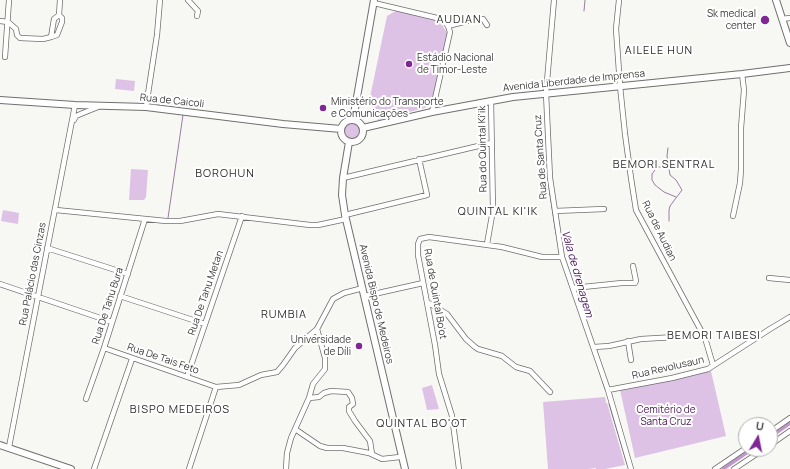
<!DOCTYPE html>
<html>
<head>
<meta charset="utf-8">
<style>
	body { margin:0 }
	#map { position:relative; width:790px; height:469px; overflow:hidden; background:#f7f8f4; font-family:Manrope,sans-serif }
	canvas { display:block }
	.north { position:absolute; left:738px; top:417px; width:40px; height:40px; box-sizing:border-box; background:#fff; border:1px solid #b1b1b1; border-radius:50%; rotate:10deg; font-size:11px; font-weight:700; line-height:16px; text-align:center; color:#3d3d3c }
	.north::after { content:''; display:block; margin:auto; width:14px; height:18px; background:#7f2795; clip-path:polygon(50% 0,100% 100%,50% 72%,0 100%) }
</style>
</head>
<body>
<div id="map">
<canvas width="790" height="469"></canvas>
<div class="north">U</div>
</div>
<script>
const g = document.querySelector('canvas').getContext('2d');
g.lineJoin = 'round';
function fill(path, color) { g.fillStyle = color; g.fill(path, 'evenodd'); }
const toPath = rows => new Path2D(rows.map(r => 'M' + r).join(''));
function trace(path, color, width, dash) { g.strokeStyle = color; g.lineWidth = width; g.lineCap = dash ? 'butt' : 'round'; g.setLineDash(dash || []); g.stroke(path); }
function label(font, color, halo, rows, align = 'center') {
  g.font = font + ' Manrope,sans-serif'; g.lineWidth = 4; g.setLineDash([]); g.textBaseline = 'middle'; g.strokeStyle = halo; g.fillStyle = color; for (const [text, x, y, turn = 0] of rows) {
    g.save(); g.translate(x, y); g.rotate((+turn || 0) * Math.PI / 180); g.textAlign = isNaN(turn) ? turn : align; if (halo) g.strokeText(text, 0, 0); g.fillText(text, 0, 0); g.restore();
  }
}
const green = toPath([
	[399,9,438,19,448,34,433,100,425,108,378,120,369,102,387,16],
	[116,79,135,81,134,91,115,89],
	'343 132a9 9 0 1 1 18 0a9 9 0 1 1-18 0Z',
	[131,169,148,170,146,197,144,200,129,200],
	[3,210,19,213,18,224,1,221],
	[711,371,726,436,635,458,620,390],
	[432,385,439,409,427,410,422,388],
	[605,397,606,403,607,403,625,465,605,469,596,469,596,468,588,469,548,469,543,402]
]);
const stream = toPath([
	[584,11,585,0],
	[668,148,667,156,670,175,676,180,682,190,670,206,669,210,669,221],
	[669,167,658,167,655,170,652,174,652,180,655,185,664,192,676,197],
	[549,188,556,234],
	[168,218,183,115],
	[600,373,605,389],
	[609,404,627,464]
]);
const canal = toPath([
	[770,437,790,423],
	[723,469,752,449]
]);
const minor = toPath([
	[188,0,198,11,197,16],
	[554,0,546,93,550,178,562,257,608,390,631,469],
	[619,0,616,29,620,86,625,134,631,178,636,210,705,338,713,365],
	[374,3,437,18,444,21,448,26,450,32,432,112],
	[59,15,60,0],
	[782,19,790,18],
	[0,21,8,22,16,29,17,35,20,38,43,39,51,37,57,35,62,22,62,18,59,15,54,19,51,37],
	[448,26,475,19,483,19,487,25],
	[5,57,9,0],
	[146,107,157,35,160,0],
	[74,120,76,116,83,113,98,107],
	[343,178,491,143],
	[56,210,166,221,180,221,218,214,310,225,318,225,346,219],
	[555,211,604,209],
	[345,215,427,195,419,159],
	[733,216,740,183,741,169,741,128,744,90,742,74],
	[487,244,493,210,491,100],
	[47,248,128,274],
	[769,278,790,280],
	[0,284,112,322],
	[573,288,622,283,635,283,636,281,633,266],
	[120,296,205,324],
	[365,296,423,283],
	[427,302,447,314,466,339,475,347,478,349,502,356,516,367,530,371,550,392],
	[628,341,631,360],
	[594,347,609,346,641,339,676,337],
	[104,348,216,387],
	[187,377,242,216],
	[608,390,672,378,708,369,770,329,790,317],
	[309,398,319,397,324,393,331,391,348,392,352,398,353,404,349,407,349,411,355,421,370,441,372,454],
	[86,399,104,348,145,219],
	[295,429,320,446,327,448,343,448,369,453,382,459,400,457],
	[770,432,790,418],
	[770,445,790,431],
	[9,447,75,105],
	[94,469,132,359],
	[189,469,216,387,239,385,261,375,277,372,283,365,295,348,317,329,333,299,344,293,363,288],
	[286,469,287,453,291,438,309,398,313,384,325,369,325,358,317,329],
	[459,469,452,416,439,374,435,345,418,255,418,244,420,239,429,237,502,247,542,257,562,257],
	[715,469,746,448],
	[734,469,764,449]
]);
const major = toPath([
	[776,0,790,43],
	[0,100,75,105,146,107,283,124,341,129],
	'341 131a11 11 0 1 1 22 0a11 11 0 1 1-22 0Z',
	[353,120,374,0],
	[363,128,432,112,513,97,742,74,790,68],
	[349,142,343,178,342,195,345,215,405,469],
	[0,445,71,469]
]);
const markers = [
	[765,20,5,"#7f2795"],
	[409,64,4,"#7f2795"],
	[323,108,4,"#7f2795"],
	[359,346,4,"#7f2795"]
];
const poiNames = [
	["Sk medical",756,14],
	["center",756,26],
	["Estádio Nacional",417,58,"left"],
	["de Timor-Leste",417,70,"left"],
	["Ministério do Transporte",331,102,"left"],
	["e Comunicações",331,114,"left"],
	["Universidade",351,340],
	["de Díli",351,352]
];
const streetNames = [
	["Avenida Liberdade de Imprensa",574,81,-6],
	["Rua de Caicoli",172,101,6],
	["Rua do Quintal Ki'ik",483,149,-91],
	["Rua de Santa Cruz",541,157,-94],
	["Rua de Audian",659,231,64],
	["Rua Palácio das Cinzas",33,274,-79],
	["Rua De Tahu Metan",206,293,-71],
	["Rua de Quintal Bo'ot",435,294,80],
	["Avenida Bispo de Medeiros",376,304,77],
	["Rua De Tahu Bura",108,306,-72],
	["Rua De Tais Feto",163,359,19],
	["Rua Revolusaun",668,368,-13]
];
const parkNames = [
	["Cemitério de",666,410],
	["Santa Cruz",666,422]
];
const neighbourhoodNames = [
	["AUDIAN",459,20],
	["AILELE HUN",659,51],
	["BEMORI SENTRAL",664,165],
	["BOROHUN",225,174],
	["QUINTAL KI'IK",498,212],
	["RUMBIA",284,315],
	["BEMORI TAIBESI",714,336],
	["BISPO MEDEIROS",180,410],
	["QUINTAL BO'OT",422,424]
];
const waterNames = [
	["Vala de drenagem",577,274,74]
];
fill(green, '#ddc2e5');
trace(stream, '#997ca1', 1);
trace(canal, '#c097cc', 3.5);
trace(minor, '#6f706d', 6);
trace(major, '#6f706d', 8);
trace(minor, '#fff', 4.5);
trace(major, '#fff', 6);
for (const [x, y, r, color] of markers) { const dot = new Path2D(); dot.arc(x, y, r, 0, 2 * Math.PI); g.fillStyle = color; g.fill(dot); trace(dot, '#fff', 1.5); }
label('10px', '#3d3d3c', '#fff', poiNames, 'right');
label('10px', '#3d3d3c', '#fff', streetNames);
label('10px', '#491756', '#fff', parkNames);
g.letterSpacing = '1px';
label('11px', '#2d2e2c', '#fff', neighbourhoodNames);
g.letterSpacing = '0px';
label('italic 11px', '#52205f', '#fff', waterNames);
</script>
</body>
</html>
